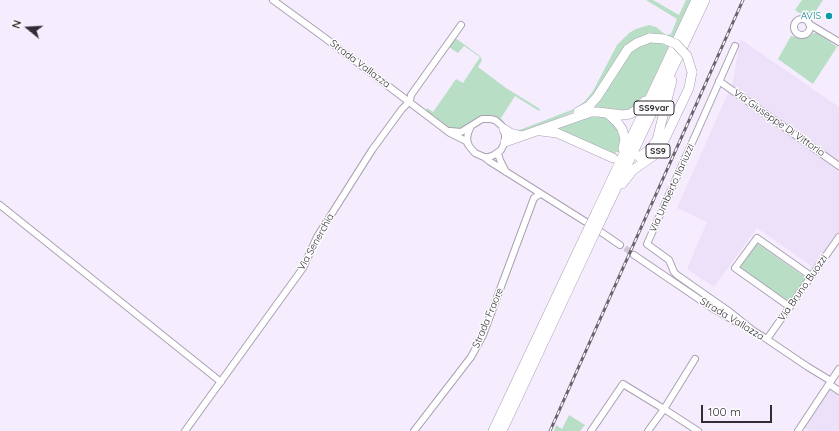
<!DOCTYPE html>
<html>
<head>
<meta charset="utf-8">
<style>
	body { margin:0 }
	#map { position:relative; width:839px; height:431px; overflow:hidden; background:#f5ecfe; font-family:Quicksand,sans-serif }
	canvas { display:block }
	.north { position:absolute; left:8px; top:8px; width:40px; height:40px; -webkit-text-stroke:3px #fdfdfd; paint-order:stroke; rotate:288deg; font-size:11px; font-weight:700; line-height:16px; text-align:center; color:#312d34 }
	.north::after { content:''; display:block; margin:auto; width:14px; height:18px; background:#312d34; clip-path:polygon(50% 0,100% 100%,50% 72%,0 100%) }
	.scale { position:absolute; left:701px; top:405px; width:71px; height:18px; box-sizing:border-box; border:2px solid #312d34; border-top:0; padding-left:5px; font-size:12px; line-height:14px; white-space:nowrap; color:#312d34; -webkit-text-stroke:3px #fdfdfd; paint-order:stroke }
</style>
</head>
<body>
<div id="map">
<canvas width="839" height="431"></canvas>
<div class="north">N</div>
<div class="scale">100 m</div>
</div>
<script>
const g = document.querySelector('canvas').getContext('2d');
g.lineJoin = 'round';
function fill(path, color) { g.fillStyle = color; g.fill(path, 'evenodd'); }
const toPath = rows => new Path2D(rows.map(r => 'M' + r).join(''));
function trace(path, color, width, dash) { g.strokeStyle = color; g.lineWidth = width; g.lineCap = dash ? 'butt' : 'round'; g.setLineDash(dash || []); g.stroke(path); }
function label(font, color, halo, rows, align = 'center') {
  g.font = font + ' Quicksand,sans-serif'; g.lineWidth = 3; g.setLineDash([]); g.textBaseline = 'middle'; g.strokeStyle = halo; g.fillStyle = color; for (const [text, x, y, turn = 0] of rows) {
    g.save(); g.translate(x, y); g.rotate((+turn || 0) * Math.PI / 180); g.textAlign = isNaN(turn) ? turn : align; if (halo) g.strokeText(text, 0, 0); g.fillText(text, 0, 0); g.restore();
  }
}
const built = toPath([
	[740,39,839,107,839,233,814,268,757,228,714,287,687,269,707,222,677,208,733,82],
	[832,385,839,390,839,431,810,431,803,427]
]);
const green = toPath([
	[646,0,653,0,679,15,686,0,691,0,673,39,665,36,652,35,633,43,622,53,595,96,587,104,576,111,537,127,519,134,510,132,497,119,486,116,475,120,464,129,454,130,443,124,426,111,427,108,433,112,456,79,463,83,480,57,464,46,458,53,447,46,454,37,480,56,482,60,478,67,506,88,540,109,539,111,515,96,501,118,509,129,514,131,522,129,574,109,584,102,593,91,617,45,629,33,636,29,649,25,656,27,666,35,671,34,677,19],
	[802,0,823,0,810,20,795,10],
	[814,33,818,33,837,47,813,84,778,59,791,36,802,38,808,37],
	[650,41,670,44,643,102,628,112,590,108,629,52],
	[590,116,606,117,621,132,621,147,619,152,616,152,615,156,555,128],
	[757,243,806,278,789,302,740,267],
	[569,415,585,425,580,431,554,431,556,425,562,429]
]);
const minorTunnel = toPath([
	[625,248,634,255]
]);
const minor = toPath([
	[273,0,325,38,450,133,466,141,469,146],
	'794 27a8 8 0 1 1 16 0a8 8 0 1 1-16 0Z',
	[809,24,839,42],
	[735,46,647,244,669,260,674,272,677,275,730,312,755,332],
	[719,81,839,166],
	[450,131,461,132,482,119,490,119,495,120,502,126,505,135,505,142,501,150,494,155,489,157,484,157,475,153,469,146,467,139,468,133,471,126],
	[498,153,500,160,506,172],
	[484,157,489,161,586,222],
	[0,205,221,382],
	[601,232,620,245],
	[634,255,712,308,740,324],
	[790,307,735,268,757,238,811,276],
	[752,330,765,338,808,367,831,381],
	[767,339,839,237],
	[695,359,664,409,698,431],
	[829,384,839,391],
	[185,431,303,268,317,237,372,150,402,109,410,101,411,95,461,25],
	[414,431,471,357,483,335,534,198,540,194],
	[591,431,623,384,664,409,648,431],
	[798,431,839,369]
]);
const highway = toPath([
	[578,112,589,106,597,97,628,49,637,43,650,38],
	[607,113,617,122,622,129,625,139,623,149],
	[504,129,510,133,522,136],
	[541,131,557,133,613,158],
	[505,142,591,112,598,112,623,115,630,114,638,109,645,101],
	[639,157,649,150,657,140,672,80],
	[622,184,633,170,653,156,661,147,689,88,692,72],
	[596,213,696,0],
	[603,216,705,0],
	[493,431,585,236],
	[502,431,592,239]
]);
const rail = toPath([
	[550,431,743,0]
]);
const highwayBridge = toPath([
	[650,38,664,39,676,44,687,56,692,72],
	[585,236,596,213],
	[592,239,603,216]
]);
const markers = [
	[829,16,4,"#0f9aa8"]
];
const shields = [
	[654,108,40],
	[658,151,24]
];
const shieldNames = [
	["SS9var",654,108],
	["SS9",658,151]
];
const cultureNames = [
	["AVIS",821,16]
];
const streetNames = [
	["Strada Vallazza",360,64,37],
	["Via Giuseppe Di Vittorio",779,123,35],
	["Via Umberto Ilariuzzi",672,188,-66],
	["Via Senerchia",316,242,-61],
	["Via Bruno Buozzi",803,288,-55],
	["Strada Fraore",488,318,-67],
	["Strada Vallazza",732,319,31]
];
fill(built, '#ede0f9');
fill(green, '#b9dec6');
trace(minorTunnel, '#cec6d6', 6, [6, 3]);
trace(minor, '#aaa1b2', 8);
trace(highway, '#aaa1b2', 10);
trace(minor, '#fff', 6);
trace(highway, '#fff', 9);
trace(rail, '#69636e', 3);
trace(rail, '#fdfdfd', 1.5, [4.5]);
trace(highwayBridge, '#aaa1b2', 10, []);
trace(highwayBridge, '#fff', 9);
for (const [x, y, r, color] of markers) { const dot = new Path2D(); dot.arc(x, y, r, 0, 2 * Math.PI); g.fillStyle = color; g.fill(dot); trace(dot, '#fdfdfd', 1.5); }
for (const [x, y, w] of shields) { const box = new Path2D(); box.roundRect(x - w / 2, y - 7, w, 14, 3); g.fillStyle = '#fdfdfd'; g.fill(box); trace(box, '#312d34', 1); }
label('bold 9px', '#312d34', null, shieldNames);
label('10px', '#0d838f', '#fdfdfd', cultureNames, 'right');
label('10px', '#312d34', '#fdfdfd', streetNames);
</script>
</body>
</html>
